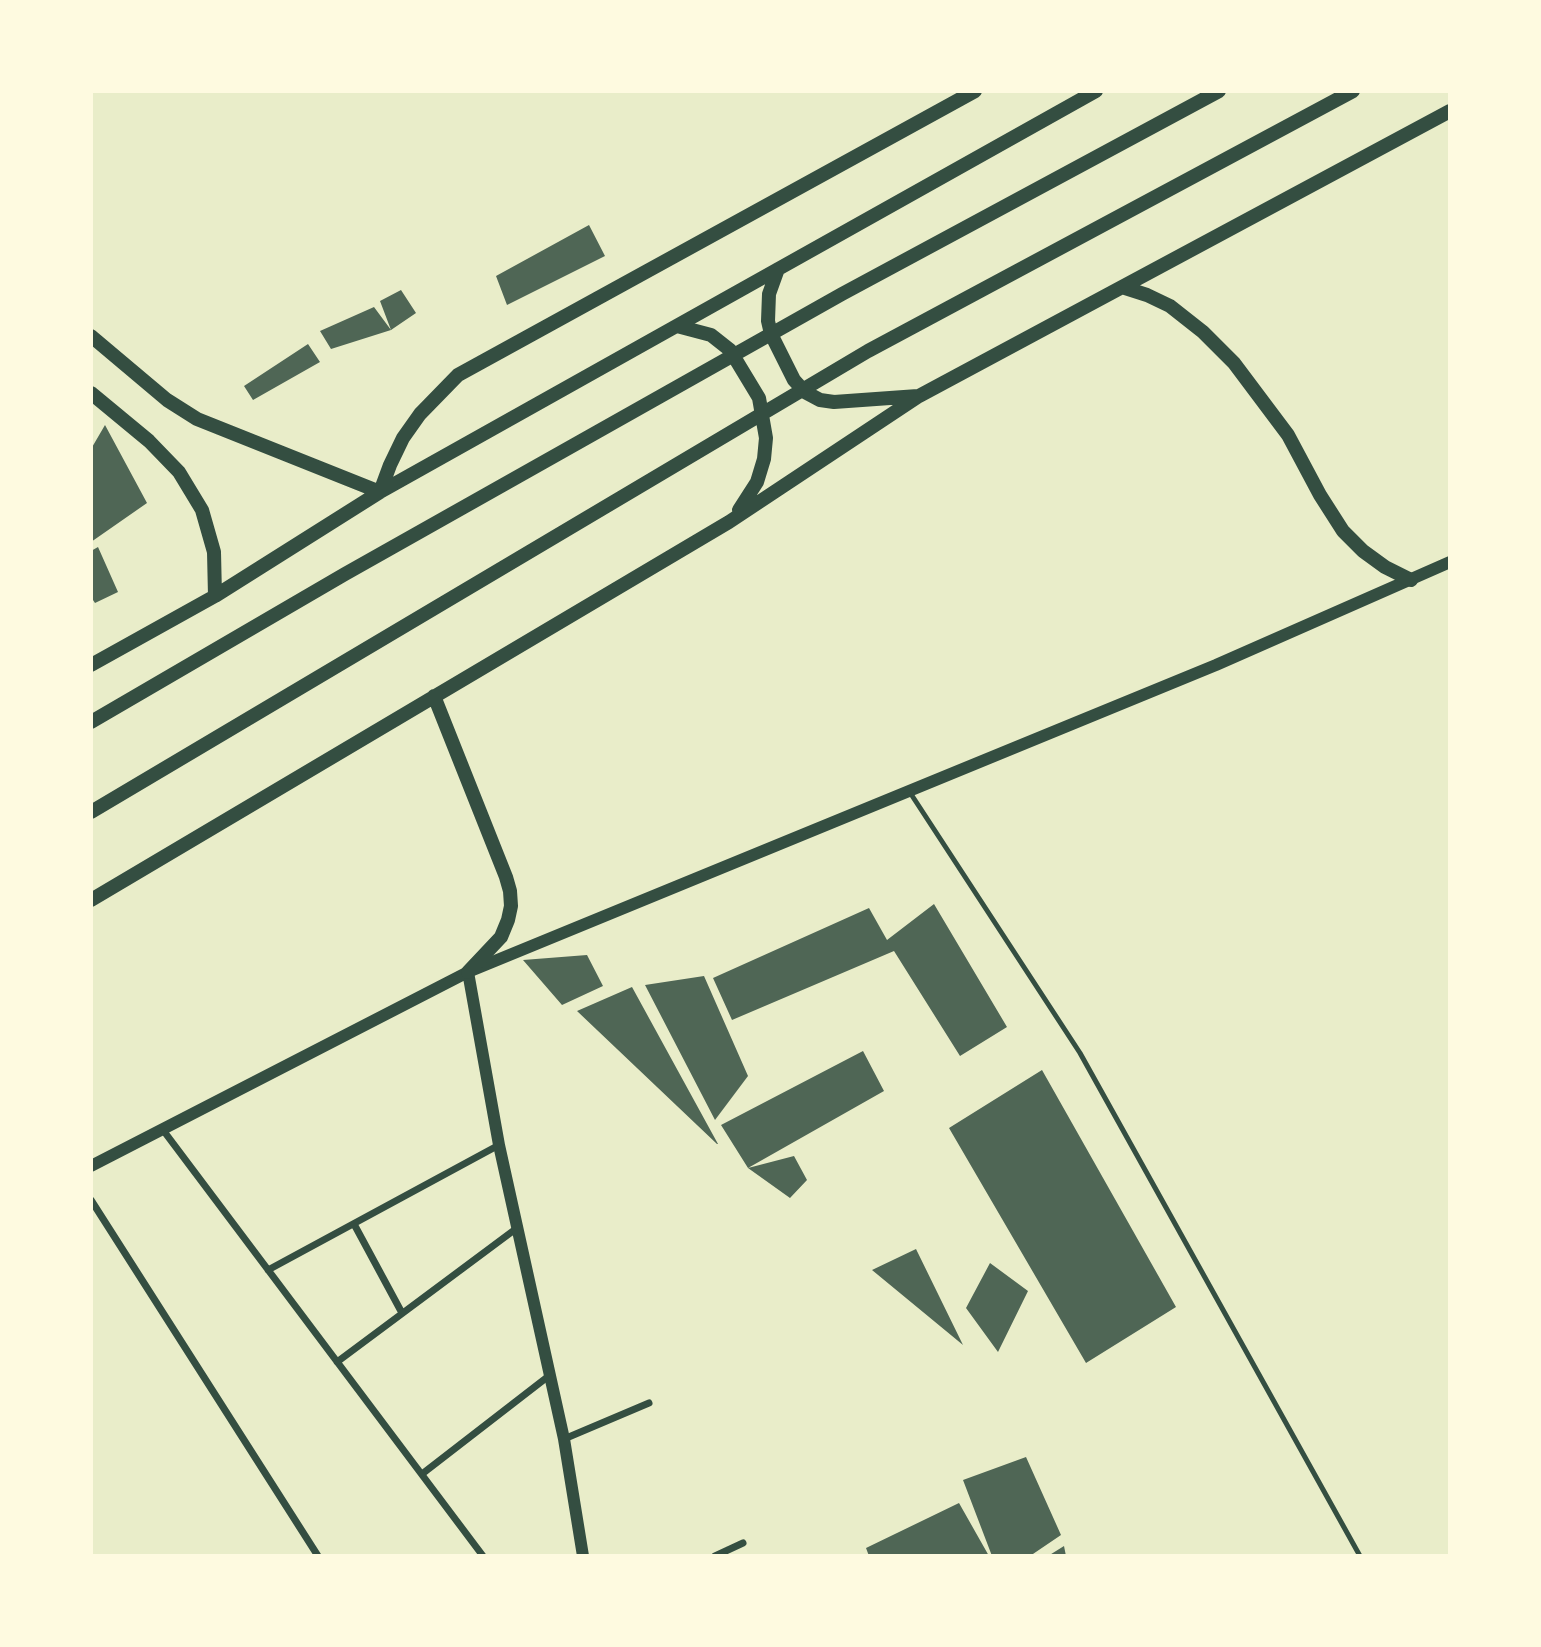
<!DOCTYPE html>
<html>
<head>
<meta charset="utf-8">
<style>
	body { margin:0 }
	#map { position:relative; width:1541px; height:1647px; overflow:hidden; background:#e9edc9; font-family:Poppins,sans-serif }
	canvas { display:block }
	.frame { position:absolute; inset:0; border:93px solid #fefae0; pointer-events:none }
</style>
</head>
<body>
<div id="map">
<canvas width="1541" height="1647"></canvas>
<div class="frame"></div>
</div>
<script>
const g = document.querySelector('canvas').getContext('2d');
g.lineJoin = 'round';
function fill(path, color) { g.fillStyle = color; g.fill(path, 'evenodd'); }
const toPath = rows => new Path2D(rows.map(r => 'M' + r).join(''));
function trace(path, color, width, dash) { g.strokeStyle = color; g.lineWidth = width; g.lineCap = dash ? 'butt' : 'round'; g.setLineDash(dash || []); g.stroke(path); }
const building = toPath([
	[589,225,605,256,507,305,496,276],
	[401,290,416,313,391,330,331,349,320,331,374,307,391,330,380,301],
	[308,344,320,362,253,400,244,386],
	[105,425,147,503,91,542,91,449],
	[98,547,118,592,95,603,91,597,91,551],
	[934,904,1007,1027,960,1056,894,951,732,1020,713,978,869,908,887,940],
	[587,955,603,986,562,1005,523,960],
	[704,976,748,1076,715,1120,645,985],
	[632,987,718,1144,717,1144,577,1011],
	[863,1051,884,1091,748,1168,721,1125],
	[1042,1070,1176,1307,1086,1363,949,1128],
	[794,1156,807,1180,790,1198,748,1168],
	[916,1249,963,1345,872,1270],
	[990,1263,1028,1291,998,1352,966,1308],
	[1026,1457,1061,1535,1030,1556,992,1556,963,1480],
	[959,1503,989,1556,869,1556,866,1548],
	[1064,1546,1066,1556,1048,1556]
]);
const service = toPath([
	[909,791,1080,1053,1360,1556]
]);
const minor = toPath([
	[163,1130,483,1556],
	[91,1200,318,1556],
	[354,1224,402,1313],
	[268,1270,499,1145],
	[337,1362,517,1228],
	[564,1439,649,1403],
	[422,1474,550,1375],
	[715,1556,743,1543]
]);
const tertiary = toPath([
	[468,972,499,1145,564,1439,583,1556],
	[91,1166,468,972,1216,665,1450,562]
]);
const secondary = toPath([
	[778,269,769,294,768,321,771,334,794,380,805,392,820,400,834,402,918,396],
	[1122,287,1147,295,1170,306,1203,332,1234,363,1288,435,1320,495,1343,531,1363,551,1385,567,1411,580],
	[677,326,711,335,730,350,759,398,766,438,764,459,757,482,739,510],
	[91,336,167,400,197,419,380,492,390,465,403,438,420,414,458,375,975,91],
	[91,393,149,441,179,472,202,510,214,552,215,596],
	[91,665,215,596,380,492,1096,91],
	[434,696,506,877,510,891,511,906,508,920,501,937,468,972],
	[91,722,345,574,842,294,1219,91],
	[91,812,868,351,1353,91],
	[91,900,729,522,919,396,1450,111]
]);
fill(building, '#4f6655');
trace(service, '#344e41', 5);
trace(minor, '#344e41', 7);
trace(tertiary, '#344e41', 12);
trace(secondary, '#344e41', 14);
</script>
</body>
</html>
